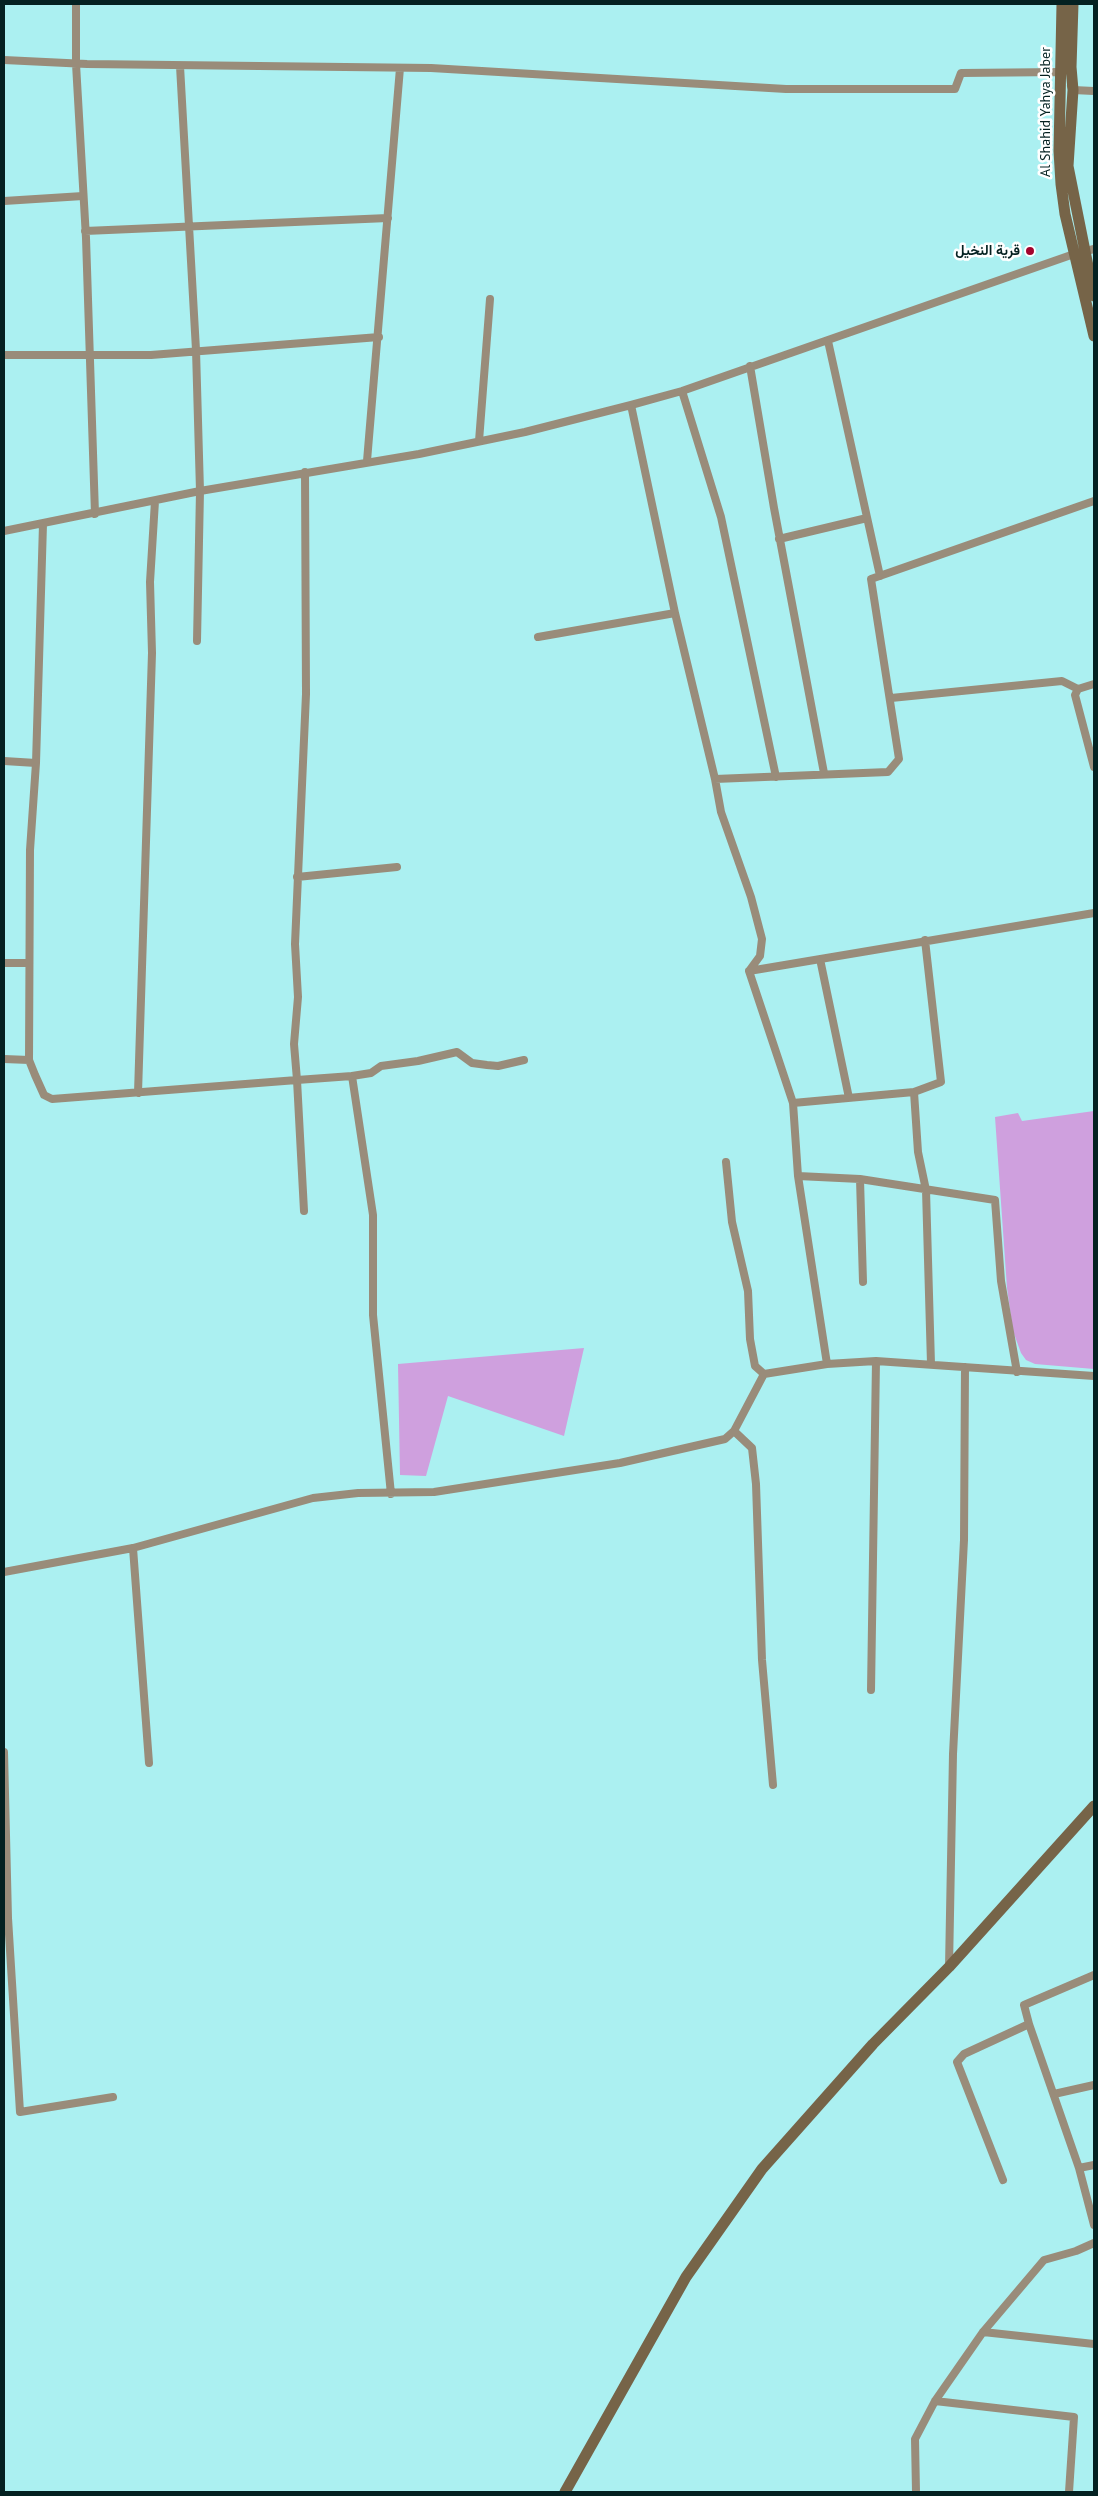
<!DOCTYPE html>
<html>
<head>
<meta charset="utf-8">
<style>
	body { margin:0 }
	#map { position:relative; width:1098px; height:2496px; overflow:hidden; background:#abf0f1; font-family:"PT Sans",sans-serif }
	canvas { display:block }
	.frame { position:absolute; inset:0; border:5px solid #042121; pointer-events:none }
</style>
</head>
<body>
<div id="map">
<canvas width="1098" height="2496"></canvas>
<div class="frame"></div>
</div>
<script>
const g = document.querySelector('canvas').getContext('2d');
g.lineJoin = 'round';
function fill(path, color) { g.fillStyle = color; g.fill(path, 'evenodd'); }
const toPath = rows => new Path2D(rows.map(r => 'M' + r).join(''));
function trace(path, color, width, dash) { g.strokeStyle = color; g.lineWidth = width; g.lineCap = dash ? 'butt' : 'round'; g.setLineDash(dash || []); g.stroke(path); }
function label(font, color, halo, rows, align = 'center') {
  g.font = font + ' "PT Sans",Vazirmatn,sans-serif'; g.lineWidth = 5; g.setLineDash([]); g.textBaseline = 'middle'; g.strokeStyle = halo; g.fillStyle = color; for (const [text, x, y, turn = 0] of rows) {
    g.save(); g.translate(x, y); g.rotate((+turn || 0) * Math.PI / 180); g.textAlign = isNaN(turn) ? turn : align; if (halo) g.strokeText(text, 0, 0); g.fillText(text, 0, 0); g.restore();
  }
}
const green = toPath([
	[1094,1111,1094,1369,1035,1364,1026,1360,1021,1353,1013,1331,1007,1288,995,1117,1018,1113,1022,1121],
	[584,1348,564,1436,448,1396,426,1476,400,1475,398,1364]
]);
const street = toPath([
	[76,4,76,64,86,238,95,514],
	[4,60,87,64,431,68,786,89,955,89,961,73,1061,72,1062,74],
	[180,66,196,350,200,491,197,641],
	[1071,86,1073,90,1094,91],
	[4,201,83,196],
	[85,231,388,218],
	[828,341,880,576],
	[4,355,151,355,379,337],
	[750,366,774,508,824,773],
	[682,391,721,517,776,777],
	[631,405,675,613,715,779,721,812,751,897,762,939,760,956,749,971,793,1103,798,1176,827,1364],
	[479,441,490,299],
	[367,461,400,68],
	[305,472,306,694,295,944,298,997,294,1044,297,1080,352,1076,373,1215,373,1315,391,1494],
	[43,524,36,763,30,850,29,1060,35,1075,44,1095,52,1099,297,1080,304,1211],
	[4,531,200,491,419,454,525,432,631,405,682,391,1074,254,1094,249],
	[779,539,867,518],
	[538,637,675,613],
	[1094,684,1078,689,1075,695,1094,767],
	[891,698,1062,681,1078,689],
	[4,761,36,763],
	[715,779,888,772,899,759,871,579,1094,501],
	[297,877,397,867],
	[820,959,849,1098],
	[4,963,29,963],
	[749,971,1094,913],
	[4,1059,29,1060],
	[352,1076,371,1073,381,1066,418,1061,457,1052,472,1063,487,1065,498,1066,524,1060],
	[914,1092,918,1152,926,1190,931,1364],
	[138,1093,152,653,150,582,155,501],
	[793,1103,914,1092,941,1082,925,940],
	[726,1162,732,1222,748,1291,750,1339,755,1366,764,1374],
	[798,1176,860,1179,995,1200,1001,1281,1017,1372],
	[860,1179,863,1282],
	[734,1431,752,1448,756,1484,762,1660,773,1785],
	[133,1548,149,1763],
	[4,1572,133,1548,313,1498,358,1493,434,1492,620,1463,725,1439,734,1431,764,1374,827,1364,876,1361,1094,1376],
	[871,1690,876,1361],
	[4,1752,8,1918,20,2112,113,2097],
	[949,1967,953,1754,964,1540,965,1367],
	[1029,2024,1079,2168,1094,2225],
	[1054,2094,1094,2085],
	[1079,2168,1094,2165],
	[1003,2180,957,2062,964,2054,1029,2024,1024,2005,1094,1975],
	[983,2332,1094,2344],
	[935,2401,1074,2417,1069,2492],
	[916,2492,915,2439,935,2401,983,2332,1044,2260,1076,2251,1094,2243]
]);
const secondary = toPath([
	[1062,4,1059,151,1061,184,1065,214,1094,336],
	[1073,4,1071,67,1073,90,1068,166,1094,296],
	[565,2492,686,2277,762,2169,873,2044,949,1967,1094,1806]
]);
const markers = [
	[1030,251,5,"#a3042e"]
];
const streetNames = [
	["Al Shahid Yahya Jaber",1046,112,-90]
];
const poiNames = [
	["قرية النخيل",1020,251]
];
fill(green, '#cfa0de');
trace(street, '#998c7a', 8);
trace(secondary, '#766448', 11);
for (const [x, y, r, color] of markers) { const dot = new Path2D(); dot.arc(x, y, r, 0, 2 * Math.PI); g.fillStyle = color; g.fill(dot); trace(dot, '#fff', 2); }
label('14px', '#042121', '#fff', streetNames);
label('bold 14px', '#042121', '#fff', poiNames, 'right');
</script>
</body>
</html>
